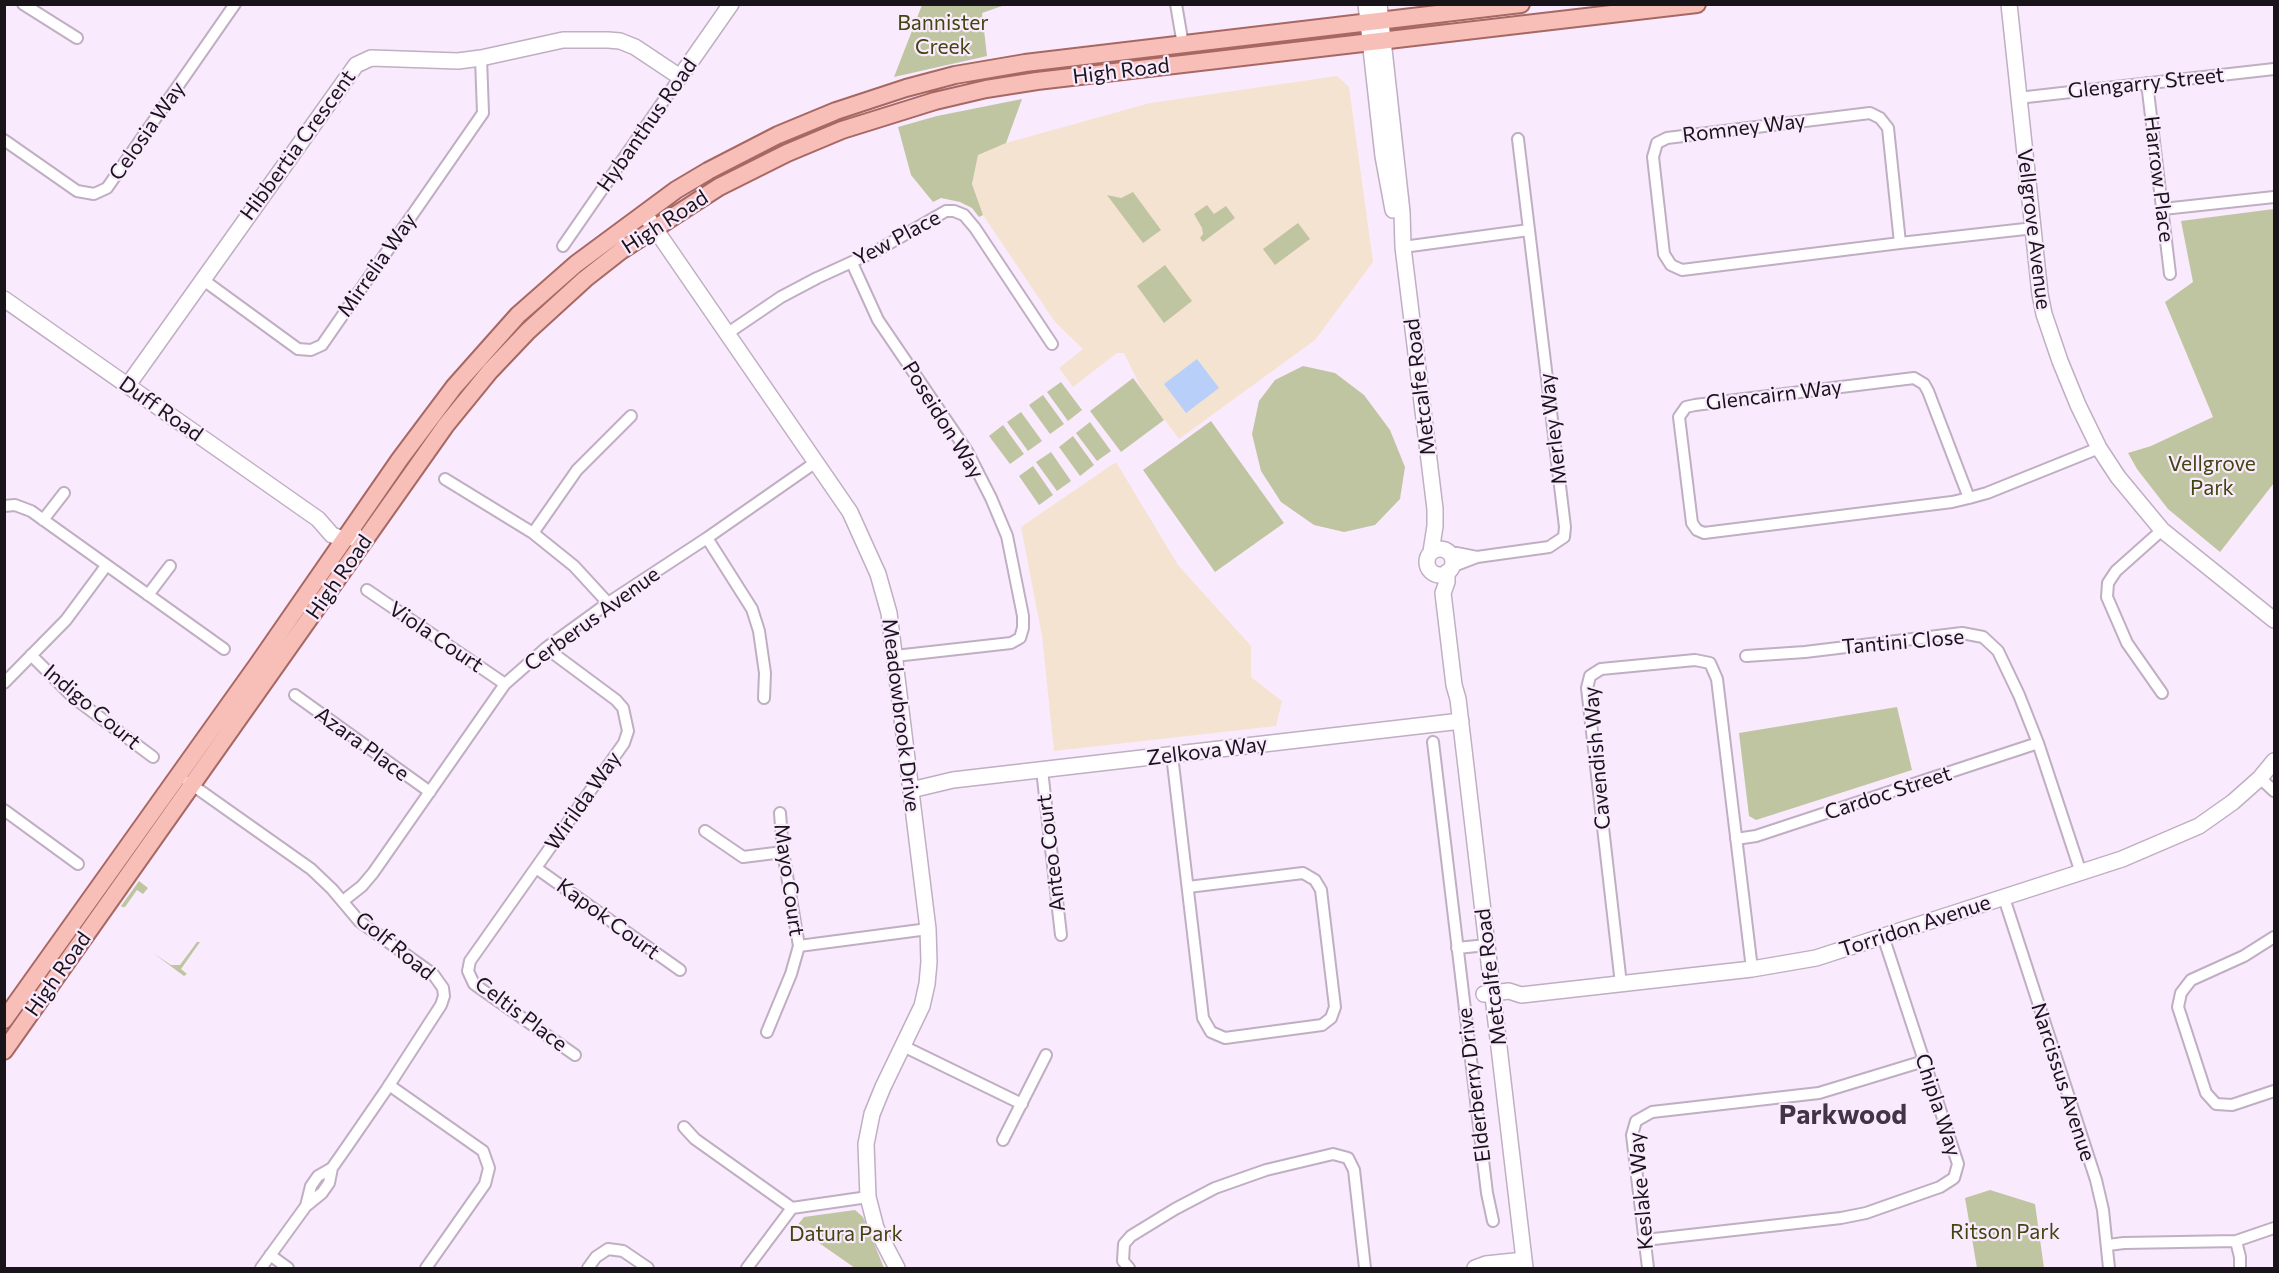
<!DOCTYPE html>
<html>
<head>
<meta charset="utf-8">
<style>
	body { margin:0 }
	#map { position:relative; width:2279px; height:1273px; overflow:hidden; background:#faeafd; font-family:Commissioner,sans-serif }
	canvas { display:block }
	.frame { position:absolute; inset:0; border:6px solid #19131a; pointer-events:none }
</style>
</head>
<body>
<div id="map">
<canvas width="2279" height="1273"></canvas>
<div class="frame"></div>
</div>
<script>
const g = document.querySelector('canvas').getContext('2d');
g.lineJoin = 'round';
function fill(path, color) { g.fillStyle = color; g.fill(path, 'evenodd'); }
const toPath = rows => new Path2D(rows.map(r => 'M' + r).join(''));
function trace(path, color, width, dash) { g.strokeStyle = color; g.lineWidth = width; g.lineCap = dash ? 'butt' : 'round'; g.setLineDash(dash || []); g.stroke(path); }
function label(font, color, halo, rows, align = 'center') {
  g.font = font + ' Commissioner,sans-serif'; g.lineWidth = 4.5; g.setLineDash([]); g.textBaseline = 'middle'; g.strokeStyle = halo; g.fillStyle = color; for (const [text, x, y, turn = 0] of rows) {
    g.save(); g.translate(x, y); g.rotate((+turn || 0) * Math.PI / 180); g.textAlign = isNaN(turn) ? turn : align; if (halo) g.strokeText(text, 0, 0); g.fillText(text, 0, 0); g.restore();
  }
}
const education = toPath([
	[1337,76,1349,87,1373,262,1315,340,1179,439,1142,390,1124,353,1117,353,1073,387,1059,368,1083,349,1055,322,983,215,972,184,978,154,1006,143,1150,103],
	[1116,462,1178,565,1251,646,1251,677,1282,701,1276,726,1054,751,1042,636,1021,527]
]);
const green = toPath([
	[922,5,1005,5,982,13,987,56,894,77],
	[1022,99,1006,143,978,155,972,184,983,215,979,217,972,208,960,202,941,198,933,202,911,175,898,127,937,116],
	[1133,192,1161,230,1143,243,1107,195,1121,198],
	[1207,205,1214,214,1226,206,1235,218,1203,242,1200,238,1203,234,1202,228,1194,214],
	[2274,209,2274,483,2220,552,2168,509,2137,469,2128,453,2151,446,2213,417,2165,302,2193,282,2181,221],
	[1298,223,1310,239,1275,265,1263,249],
	[1165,265,1192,301,1164,323,1137,286],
	[1303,366,1335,373,1364,395,1390,430,1405,467,1400,499,1375,525,1344,532,1314,525,1281,502,1261,471,1252,434,1259,401,1275,380],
	[1133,378,1164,420,1121,452,1090,411],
	[1061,382,1082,410,1068,421,1047,392],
	[1043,395,1064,424,1050,434,1029,405],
	[1021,412,1042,441,1028,451,1007,422],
	[1211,421,1284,523,1215,572,1143,470],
	[1090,422,1111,451,1097,461,1076,433],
	[1003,425,1024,454,1010,464,989,436],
	[1073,436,1094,465,1080,476,1059,447],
	[1051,452,1071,481,1057,491,1036,462],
	[1033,466,1053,495,1039,505,1019,476],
	[1897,707,1912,770,1756,820,1749,816,1739,733],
	[139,881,148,888,143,894,137,890,125,907,122,907,121,906],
	[197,942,200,942,181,969,187,974,184,976,153,953,171,965,180,965],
	[1990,1190,2035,1204,2044,1268,1977,1268,1965,1198],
	[855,1210,863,1217,884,1268,855,1268,796,1227,804,1217]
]);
const water = toPath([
	[1197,359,1219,388,1186,413,1164,384]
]);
const street = toPath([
	[23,4,77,38],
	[1176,4,1183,45],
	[2147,83,2170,274],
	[2018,98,2274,69],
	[4,140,77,191,94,194,107,188,235,4],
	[2163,209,2274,197],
	[1900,243,1682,270,1671,265,1664,254,1653,157,1657,143,1667,138,1870,113,1880,118,1888,128,1900,243,2034,228],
	[563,246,680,77],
	[1403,247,1529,230],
	[852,263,878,320,967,451,991,498,1007,536,1023,616,1023,628,1020,638,1011,643,895,656],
	[202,279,298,349,311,350,322,345,483,113,481,58],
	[728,333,781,297,817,278,878,250,946,211,954,211,964,215,975,228,1052,344],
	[445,479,533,533,574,566,608,603],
	[1969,498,1928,391,1924,384,1914,378,1695,405,1686,407,1679,417,1692,523,1697,530,1704,533,1952,502,1969,498,1987,493,2099,448],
	[4,506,15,505,31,511,224,649],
	[43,520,64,493],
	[533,533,577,470,631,416],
	[707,538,752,609,759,631,765,673,764,698],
	[1450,554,1457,553,1477,557],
	[1451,567,1477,557,1549,547,1564,537,1565,527,1518,139],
	[367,590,505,684],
	[148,595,170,566],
	[546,648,616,700,623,708,628,731,624,743,470,961,468,971,474,984,575,1055],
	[31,655,74,698,153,757],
	[1746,656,1805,652,1962,633,1983,637,1998,651,2019,695,2038,743,2081,873],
	[4,683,66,620,106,566],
	[2162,693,2127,643,2107,597,2108,583,2116,571,2162,530],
	[295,695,430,792],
	[1433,742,1487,1193,1493,1221],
	[1172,755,1203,1018,1211,1032,1225,1038,1322,1025,1331,1018,1335,1007,1321,890,1315,880,1303,873,1188,887],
	[1042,770,1061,935],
	[2260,778,2274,791],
	[188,782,311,869,332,889,359,921,433,974,443,988,444,996,441,1005,386,1090,346,1148,332,1168,318,1176,311,1186,306,1206],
	[4,810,78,864],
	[705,831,743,857,783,852],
	[1736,839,1756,836,2038,743],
	[536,868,680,970],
	[2004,898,2096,1180,2103,1210,2109,1268],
	[343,901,362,886,373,873,505,684,546,648,608,603,707,538,816,462],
	[2274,937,2244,956,2191,980,2181,993,2178,1007,2206,1093,2216,1104,2232,1105,2274,1091],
	[799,946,928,929],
	[1457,948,1487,945],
	[1621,984,1587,688,1590,676,1601,669,1695,660,1710,663,1717,679,1752,969],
	[767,1032,791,974,799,946,783,852,780,813],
	[903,1046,1022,1104],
	[389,1085,483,1151,489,1168,485,1184,426,1268],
	[684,1127,695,1139,792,1208,868,1197],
	[1003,1140,1046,1055],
	[1645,1240,1841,1218,1866,1213,1940,1187,1954,1178,1958,1164,1883,936],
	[2236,1241,2240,1257,2240,1268],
	[2108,1245,2124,1243,2236,1241,2274,1228],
	[270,1255,288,1268],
	[261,1268,306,1206,322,1193,329,1183,332,1168],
	[588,1268,596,1257,608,1249,623,1251,648,1268],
	[747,1268,792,1208],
	[1129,1268,1123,1261,1124,1244,1131,1236,1175,1209,1215,1188,1266,1170,1333,1154,1348,1158,1354,1170,1365,1268],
	[1648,1268,1632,1135,1636,1121,1652,1112,1819,1093,1924,1061]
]);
const secondary = toPath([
	[1366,4,1383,156,1393,210],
	[1379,4,1402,212,1403,247,1435,509,1435,526,1431,552],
	[2009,4,2040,294,2044,314,2060,361,2078,405,2099,448,2118,477,2162,530,2274,620],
	[649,220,850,512,878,574,889,613,928,929,929,962,927,984,922,1006,883,1087,872,1114,866,1144,868,1197,876,1228,897,1268],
	[4,299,318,519,332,535,344,539,356,536],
	[128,385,356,65,371,58,458,61,481,58,563,40,608,40,620,41,635,47,680,77,731,4],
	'1427 562a13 13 0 1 1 26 0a13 13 0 1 1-26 0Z',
	[1447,572,1447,582,1443,593,1454,685,1458,699,1525,1268],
	[911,790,953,780,1461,721],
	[1484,994,1509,991,1521,995,1752,969,1816,958,2122,859,2199,826,2233,802,2260,778,2274,761],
	[1475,1268,1486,1264,1524,1260]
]);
const primary = toPath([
	[4,1020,258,664,400,459,454,387,518,315,576,264,676,190,708,171,778,135,836,111,906,88,955,75,1025,63,1521,4],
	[4,1051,446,425,490,371,528,331,585,279,622,250,688,207,719,187,787,153,842,130,935,101,986,89,1037,81,1697,4]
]);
const parkNames = [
	["Bannister",943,23],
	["Creek",943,47],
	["Vellgrove",2212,464],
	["Park",2212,488],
	["Ritson Park",2005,1232],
	["Datura Park",846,1234]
];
const streetNames = [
	["High Road",1121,71,-7],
	["Glengarry Street",2146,83,-6],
	["Hybanthus Road",647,125,-55],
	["Romney Way",1744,128,-7],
	["Celosia Way",147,131,-55],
	["Hibbertia Crescent",298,145,-54],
	["Harrow Place",2159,179,83],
	["High Road",665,222,-33],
	["Vellgrove Avenue",2034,229,83],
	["Yew Place",897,238,-28],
	["Mirrelia Way",377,265,-55],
	["Metcalfe Road",1420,387,-97],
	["Glencairn Way",1774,395,-7],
	["Duff Road",161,409,35],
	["Poseidon Way",943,420,58],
	["Merley Way",1553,429,-97],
	["High Road",339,577,-55],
	["Cerberus Avenue",592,619,-36],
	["Viola Court",436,637,34],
	["Tantini Close",1903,642,-5],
	["Indigo Court",92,707,40],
	["Meadowbrook Drive",901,715,83],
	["Azara Place",362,744,36],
	["Zelkova Way",1207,751,-7],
	["Cavendish Way",1597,758,-95],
	["Cardoc Street",1888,793,-18],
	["Wirilda Way",583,801,-55],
	["Anteo Court",1051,853,-97],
	["Mayo Court",789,880,82],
	["Kapok Court",608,919,36],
	["Torridon Avenue",1915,926,-18],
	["Golf Road",395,946,39],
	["High Road",58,974,-55],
	["Metcalfe Road",1491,977,-97],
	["Celtis Place",521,1014,37],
	["Narcissus Avenue",2063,1082,72],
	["Elderberry Drive",1474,1085,-97],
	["Chipla Way",1938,1105,72],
	["Keslake Way",1641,1191,-95]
];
const districtNames = [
	["Parkwood",1843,1115]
];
fill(education, '#f5e3d2');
fill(green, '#bfc5a0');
fill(water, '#b7cff9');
trace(street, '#c0aec3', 14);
trace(secondary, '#c0aec3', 18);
trace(primary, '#a76863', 20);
trace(street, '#fff', 10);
trace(secondary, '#fff', 15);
trace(primary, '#f8bfb9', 16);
label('21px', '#41460f', '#faeafd', parkNames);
label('21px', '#19131a', '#faeafd', streetNames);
label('bold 27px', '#433446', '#faeafd', districtNames);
</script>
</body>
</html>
